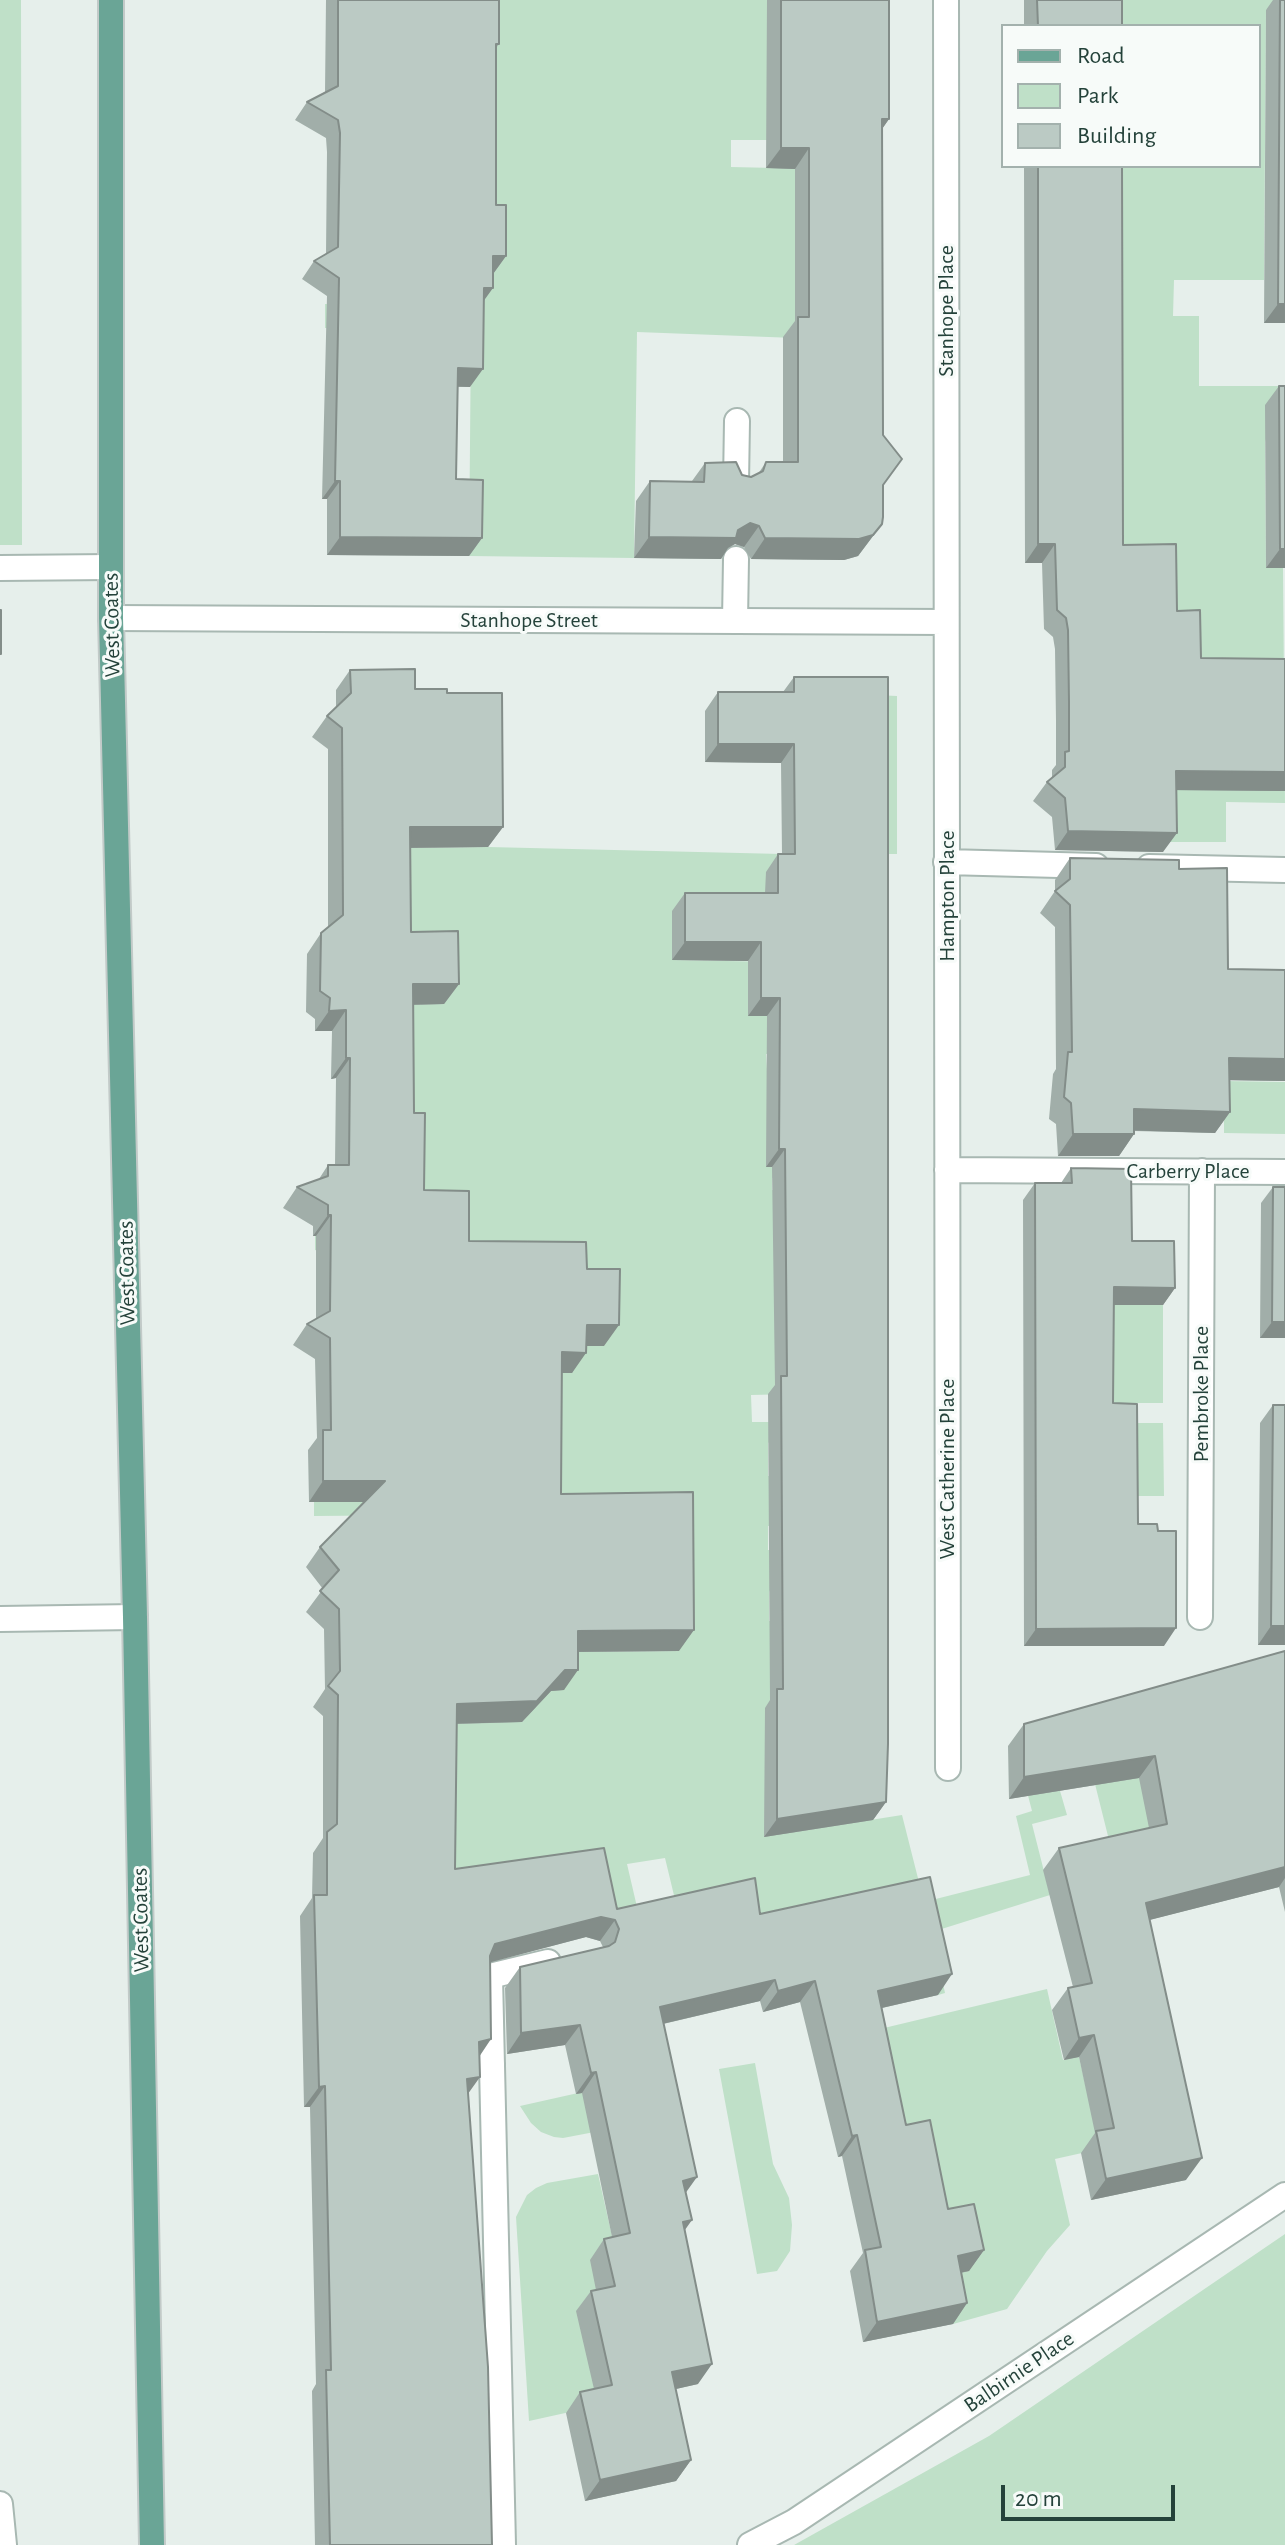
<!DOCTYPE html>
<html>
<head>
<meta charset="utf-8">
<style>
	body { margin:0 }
	#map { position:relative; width:1285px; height:2545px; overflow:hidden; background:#e6efeb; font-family:"Alegreya Sans",sans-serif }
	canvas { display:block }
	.legend { position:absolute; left:1001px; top:24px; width:260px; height:144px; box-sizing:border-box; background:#f7fbf9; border:2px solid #a3b1ad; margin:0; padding:10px 14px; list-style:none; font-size:24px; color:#24423a }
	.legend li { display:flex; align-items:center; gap:16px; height:40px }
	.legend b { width:40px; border:2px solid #a3b1ad }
	.scale { position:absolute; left:1001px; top:2485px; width:174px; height:36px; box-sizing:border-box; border:4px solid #24423a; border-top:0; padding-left:10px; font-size:24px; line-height:28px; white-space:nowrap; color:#24423a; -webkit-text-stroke:6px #f7fbf9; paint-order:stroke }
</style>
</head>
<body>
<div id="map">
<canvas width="1285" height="2545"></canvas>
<ul class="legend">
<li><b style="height:10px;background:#6aa596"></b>Road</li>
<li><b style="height:22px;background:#bfe0c8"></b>Park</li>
<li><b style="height:22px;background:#bbcac4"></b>Building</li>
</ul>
<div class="scale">20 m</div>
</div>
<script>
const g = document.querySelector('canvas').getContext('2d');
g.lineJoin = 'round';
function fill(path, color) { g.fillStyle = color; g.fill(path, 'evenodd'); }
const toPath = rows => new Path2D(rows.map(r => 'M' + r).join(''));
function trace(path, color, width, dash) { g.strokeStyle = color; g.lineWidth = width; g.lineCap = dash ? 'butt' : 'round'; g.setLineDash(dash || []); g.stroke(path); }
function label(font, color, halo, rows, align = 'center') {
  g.font = font + ' "Alegreya Sans",sans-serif'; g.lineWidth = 6; g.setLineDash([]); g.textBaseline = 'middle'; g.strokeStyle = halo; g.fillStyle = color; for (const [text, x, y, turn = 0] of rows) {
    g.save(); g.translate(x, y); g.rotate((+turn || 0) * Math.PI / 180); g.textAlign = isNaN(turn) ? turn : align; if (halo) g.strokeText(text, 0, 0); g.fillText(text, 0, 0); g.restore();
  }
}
const green = toPath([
	[0,0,21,0,22,545,0,545],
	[423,0,786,0,767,12,767,58,795,140,795,338,637,332,634,558,469,556,471,331,325,328,325,304,480,306],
	[731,140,777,140,776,168,731,167],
	[1108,0,1285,0,1266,10,1264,280,1174,280,1173,316,1199,316,1199,386,1285,386,1265,442,1266,567,1283,568,1285,803,1226,802,1226,842,1163,842,1110,564,1109,166,1259,166,1259,26,1109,26],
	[875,695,897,696,897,854,875,854],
	[488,847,782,854,765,911,673,960,781,962,782,1054,766,1054,767,1069,781,1069,767,1167,791,1167,790,1177,772,1178,772,1190,792,1191,793,1394,751,1395,752,1422,793,1422,768,1443,768,1476,794,1476,793,1526,768,1526,768,1550,793,1551,769,1592,769,1621,793,1622,765,1832,795,1832,902,1815,924,1902,1030,1875,1016,1816,1032,1811,1025,1784,1056,1777,1067,1815,1032,1824,1050,1895,932,1932,945,1993,938,1995,685,1941,665,1858,627,1864,647,1950,601,1921,321,1906,413,1783,323,1781,323,1760,343,1760,343,1718,512,1715,522,1722,529,1714,563,1652,678,1651,678,1513,314,1516,314,1502,410,1502,322,1373,571,1373,572,1346,604,1345,315,1250,315,1236,410,1211,397,953,395,848],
	[1224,1081,1285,1082,1285,1134,1224,1133],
	[1102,1291,1123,1305,1163,1305,1163,1403,1102,1403],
	[1125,1423,1163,1423,1164,1496,1101,1496],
	[1285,1644,1285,1736,1237,1896,1111,1848,1091,1768,1284,1713],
	[1047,1989,1063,2060,1079,2057,1100,2149,1055,2159,1070,2225,1047,2251,1007,2309,953,2324,943,2276,813,2045],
	[755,2063,773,2164,789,2198,792,2225,790,2251,777,2271,757,2274,719,2069],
	[596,2089,605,2130,563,2138,554,2137,541,2132,531,2123,520,2106],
	[598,2174,616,2254,600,2307,597,2406,529,2421,516,2217,527,2195,536,2188,547,2183],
	[1285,2234,1285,2545,794,2545,989,2436]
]);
const lane = toPath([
	[736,483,737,421],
	[0,568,111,567],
	[735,621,736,559],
	[492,2066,490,1976,548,1962],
	[0,2504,4,2545]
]);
const street = toPath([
	[946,0,948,1768],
	[111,618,946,622],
	[946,862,1096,866],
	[1149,867,1285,870],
	[947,1170,1285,1172],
	[1200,1617,1202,1171],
	[0,1619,135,1617],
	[492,2066,503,2545],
	[750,2545,794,2522,1285,2195]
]);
const primary = toPath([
	[111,0,111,618,135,1617,152,2545]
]);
const wall = toPath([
	[326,0,499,0,499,44,496,48,496,205,506,256,493,274,484,300,470,387,458,387,456,479,482,538,469,556,327,555,327,499,322,499,327,296,302,279,314,261,326,254,327,152,326,138,295,120,307,102,325,92],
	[767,0,889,0,889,119,882,129,883,486,882,524,858,556,844,560,751,559,744,547,735,544,728,548,721,559,634,558,636,501,650,481,692,481,705,463,751,477,758,474,766,462,783,462,783,337,795,321,795,169,766,168],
	[1024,0,1122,0,1122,26,1024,26],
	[1273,0,1285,0,1285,323,1264,323,1266,10],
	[1024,166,1122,166,1123,545,1177,611,1201,658,1285,791,1176,790,1163,852,1055,850,1052,817,1033,801,1047,782,1052,778,1052,770,1056,765,1056,721,1055,649,1053,637,1044,629,1042,563,1025,563],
	[1279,386,1285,386,1285,568,1266,568,1265,405],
	[350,670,415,689,447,693,503,827,488,847,410,848,411,932,459,984,444,1004,413,1005,414,1113,424,1190,469,1241,587,1269,604,1346,587,1346,572,1373,562,1373,561,1494,679,1651,578,1652,564,1690,551,1691,522,1722,457,1724,455,1869,617,1909,760,1914,938,1995,882,2008,906,2125,948,2209,984,2250,969,2271,961,2273,967,2303,953,2324,863,2342,850,2271,863,2253,842,2156,838,2157,800,2002,763,2012,760,2001,663,2024,686,2193,685,2229,698,2384,676,2389,691,2460,676,2481,585,2501,566,2413,580,2392,594,2389,576,2311,591,2291,596,2290,590,2260,604,2239,612,2237,582,2093,576,2094,565,2045,507,2054,505,1988,520,1967,603,1947,600,1941,586,1937,490,1962,479,2057,468,2093,492,2545,315,2545,312,2391,316,2384,310,2107,304,2107,300,1916,312,1898,313,1853,323,1838,323,1716,313,1707,325,1689,324,1629,306,1612,323,1589,306,1567,320,1547,364,1502,309,1502,308,1450,317,1438,315,1359,293,1345,307,1324,316,1320,316,1236,313,1236,313,1226,283,1208,297,1187,319,1179,328,1165,335,1165,336,1078,331,1079,332,1031,315,1031,315,1019,306,1012,307,954,321,933,328,927,328,749,312,737,327,716,336,707,336,690],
	[794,677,886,1802,873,1820,764,1837,765,1708,770,1700,768,1394,775,1385,772,1167,766,1167,767,1016,748,1016,748,961,672,960,672,911,685,893,765,893,766,872,778,854,782,854,781,763,705,762,705,711,718,692,783,692],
	[1070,858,1179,869,1228,969,1285,970,1285,1081,1230,1080,1230,1112,1215,1133,1134,1131,1134,1134,1119,1156,1058,1156,1056,1124,1049,1119,1053,1074,1056,1069,1055,927,1040,913,1055,891,1055,880],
	[1071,1168,1132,1241,1175,1288,1163,1305,1114,1305,1113,1403,1164,1646,1024,1646,1023,1200,1035,1183,1061,1183],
	[1273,1187,1285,1338,1260,1338,1261,1203],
	[1273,1405,1285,1405,1285,1645,1258,1645,1260,1423],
	[1285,1651,1285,1912,1279,1887,1149,1920,1186,2180,1091,2200,1081,2153,1095,2133,1079,2057,1064,2060,1052,2010,1068,1988,1073,1987,1043,1870,1059,1848,1149,1828,1139,1778,1009,1799,1008,1746,1024,1724]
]);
const shadedWall = toPath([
	[882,119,889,119,875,139],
	[781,148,809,148,795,169,766,168],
	[493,256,506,256,493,274],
	[484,288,493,288,480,306],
	[1278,304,1285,304,1285,323,1264,323],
	[458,368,483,369,470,387,445,386],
	[335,481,340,481,327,499,322,499],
	[750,523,759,526,744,547,735,544,728,548,721,559,634,558,649,537,738,530],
	[882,524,858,556,844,560,751,559,765,538],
	[340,537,482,538,469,556,327,555],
	[1038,544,1055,544,1042,563,1025,563],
	[1280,549,1285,549,1285,568,1266,568],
	[718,744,794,744,781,763,705,762],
	[1176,771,1285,772,1285,791,1163,790],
	[410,827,503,827,488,847,395,848],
	[1068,831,1177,833,1163,852,1055,850],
	[685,942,761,942,748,961,672,960],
	[413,984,459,984,444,1004,398,1005],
	[761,998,780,998,767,1016,748,1016],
	[346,1010,332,1031,315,1031,329,1011],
	[346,1058,350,1058,336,1078,331,1079],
	[1229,1058,1285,1059,1285,1081,1214,1080],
	[1134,1109,1230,1112,1215,1133,1118,1130],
	[1073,1134,1134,1134,1119,1156,1058,1156],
	[779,1149,785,1149,772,1167,766,1167],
	[328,1215,331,1215,316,1236,313,1236],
	[1114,1287,1175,1288,1163,1305,1102,1305],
	[1272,1322,1285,1322,1285,1338,1260,1338],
	[587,1325,619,1325,604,1346,572,1346],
	[562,1352,586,1353,572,1373,548,1373],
	[323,1481,385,1481,370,1502,309,1502],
	[1271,1626,1285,1626,1285,1645,1258,1645],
	[1176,1628,1164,1646,1024,1646,1036,1629],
	[694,1630,679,1651,563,1652,578,1631],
	[565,1670,578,1670,564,1690,551,1691,522,1722,443,1724,457,1704],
	[1155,1756,1139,1778,1009,1799,1024,1777],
	[886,1802,873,1820,764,1837,777,1819],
	[1285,1867,1285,1878,1279,1887,1130,1925,1146,1903],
	[601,1917,615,1920,600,1941,586,1937,480,1965,495,1944],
	[952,1974,938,1995,864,2012,878,1991],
	[775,1980,760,2001,645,2028,660,2007],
	[815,1981,800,2002,763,2012,778,1991],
	[580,2025,565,2045,507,2054,521,2033],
	[1094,2035,1079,2057,1064,2060,1079,2038],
	[491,2039,477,2060,479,2042],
	[596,2072,582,2093,576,2094,591,2073],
	[480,2077,465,2098,467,2079],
	[325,2086,310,2107,304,2107,319,2087],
	[857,2135,842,2156,838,2157,852,2136],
	[1202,2158,1186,2180,1091,2200,1106,2179],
	[697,2177,682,2198,683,2181],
	[692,2220,677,2241,683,2222],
	[984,2250,969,2271,943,2276,958,2256],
	[967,2303,953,2324,863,2342,877,2322],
	[712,2364,698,2384,658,2393,672,2372],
	[691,2460,676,2481,585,2501,600,2480]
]);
const building = toPath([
	[338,0,499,0,499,44,496,44,496,205,506,205,506,256,493,256,493,288,484,288,483,369,458,368,456,479,483,480,482,538,340,537,340,481,335,481,339,278,314,261,338,247,340,133,338,120,307,102,338,86,338,0],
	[781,0,889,0,889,119,882,119,883,435,902,459,883,485,883,517,882,524,873,535,859,539,765,538,759,526,750,523,738,530,736,538,649,537,650,481,704,482,705,463,736,462,742,475,751,477,763,471,766,462,798,462,798,317,809,317,809,148,781,148,781,0],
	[1037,0,1122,0,1122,26,1038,26,1037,0],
	[1280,0,1285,0,1285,304,1278,304,1280,0],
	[1038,166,1122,166,1123,545,1176,544,1177,611,1200,610,1201,658,1285,659,1285,772,1176,771,1177,833,1068,831,1065,798,1047,782,1065,767,1065,752,1069,751,1069,702,1068,630,1066,618,1057,610,1055,544,1038,544,1038,166],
	[1279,386,1285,386,1285,549,1280,549,1279,386],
	[0,610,1,610,1,654,0,654,0,610],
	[415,669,415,689,447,689,447,693,502,693,503,827,410,827,411,932,458,931,459,984,413,984,414,1113,425,1113,424,1190,469,1191,469,1241,586,1242,587,1269,620,1269,619,1325,587,1325,586,1353,562,1352,561,1494,693,1492,694,1630,578,1631,578,1670,565,1670,537,1701,457,1704,455,1869,604,1848,617,1909,755,1878,760,1914,930,1877,952,1974,878,1991,906,2125,930,2120,948,2209,974,2204,984,2250,958,2256,967,2303,877,2322,865,2250,881,2247,857,2135,852,2136,815,1981,778,1991,775,1980,660,2007,697,2177,683,2181,692,2220,683,2222,712,2364,672,2372,691,2460,600,2480,580,2392,612,2385,591,2291,615,2286,604,2239,630,2233,596,2072,591,2073,580,2025,521,2033,520,1967,609,1946,615,1942,619,1929,615,1920,601,1917,495,1944,490,1956,491,2039,479,2042,480,2077,467,2079,488,2367,492,2545,330,2545,326,2370,331,2370,325,2086,319,2087,314,1895,327,1895,327,1832,337,1824,338,1695,328,1686,340,1671,339,1609,320,1591,339,1570,320,1547,385,1481,323,1481,323,1430,331,1430,330,1338,307,1324,330,1311,331,1215,328,1215,328,1205,297,1187,328,1176,328,1165,349,1165,350,1058,346,1058,346,1010,329,1011,330,998,320,991,321,933,343,915,342,728,327,716,351,693,350,670,415,669],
	[794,677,888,677,888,1744,886,1802,777,1819,777,1689,783,1689,781,1376,787,1376,785,1149,779,1149,780,998,761,998,761,942,685,942,685,893,778,893,778,854,795,854,794,744,718,744,718,692,794,692,794,677],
	[1070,858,1179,860,1179,869,1227,868,1228,969,1285,970,1285,1059,1229,1058,1230,1112,1134,1109,1134,1134,1073,1134,1071,1103,1064,1097,1068,1052,1072,1052,1070,905,1055,891,1070,879,1070,858],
	[1071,1168,1131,1169,1132,1241,1174,1241,1175,1288,1114,1287,1113,1403,1137,1404,1138,1524,1157,1524,1158,1531,1176,1531,1176,1628,1036,1629,1035,1183,1072,1183,1071,1168],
	[1273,1187,1285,1187,1285,1322,1272,1322,1273,1187],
	[1273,1405,1285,1405,1285,1626,1271,1626,1273,1405],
	[1285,1651,1285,1867,1146,1903,1202,2158,1106,2179,1096,2131,1114,2128,1094,2035,1079,2038,1068,1988,1092,1983,1059,1848,1167,1824,1155,1756,1024,1777,1024,1724,1285,1651]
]);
const streetNames = [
	["Stanhope Place",946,311,-90],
	["Stanhope Street",529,620],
	["West Coates",112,625,-91],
	["Hampton Place",947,896,-90],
	["Carberry Place",1188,1171],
	["West Coates",127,1273,-91],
	["Pembroke Place",1201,1394,-90],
	["West Catherine Place",947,1469,-90],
	["West Coates",141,1920,-91],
	["Balbirnie Place",1019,2372,-34]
];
fill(green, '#bfe0c8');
trace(lane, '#a8b8b2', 28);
trace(street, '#a8b8b2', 28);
trace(primary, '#c2cac8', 28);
trace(lane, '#fff', 24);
trace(street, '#fff', 24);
trace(primary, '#6aa596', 24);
fill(wall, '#a1aea9');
fill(shadedWall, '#838d89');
fill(building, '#bbcac4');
trace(building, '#838d89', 2);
label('22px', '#24423a', '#f7fbf9', streetNames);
</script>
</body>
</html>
